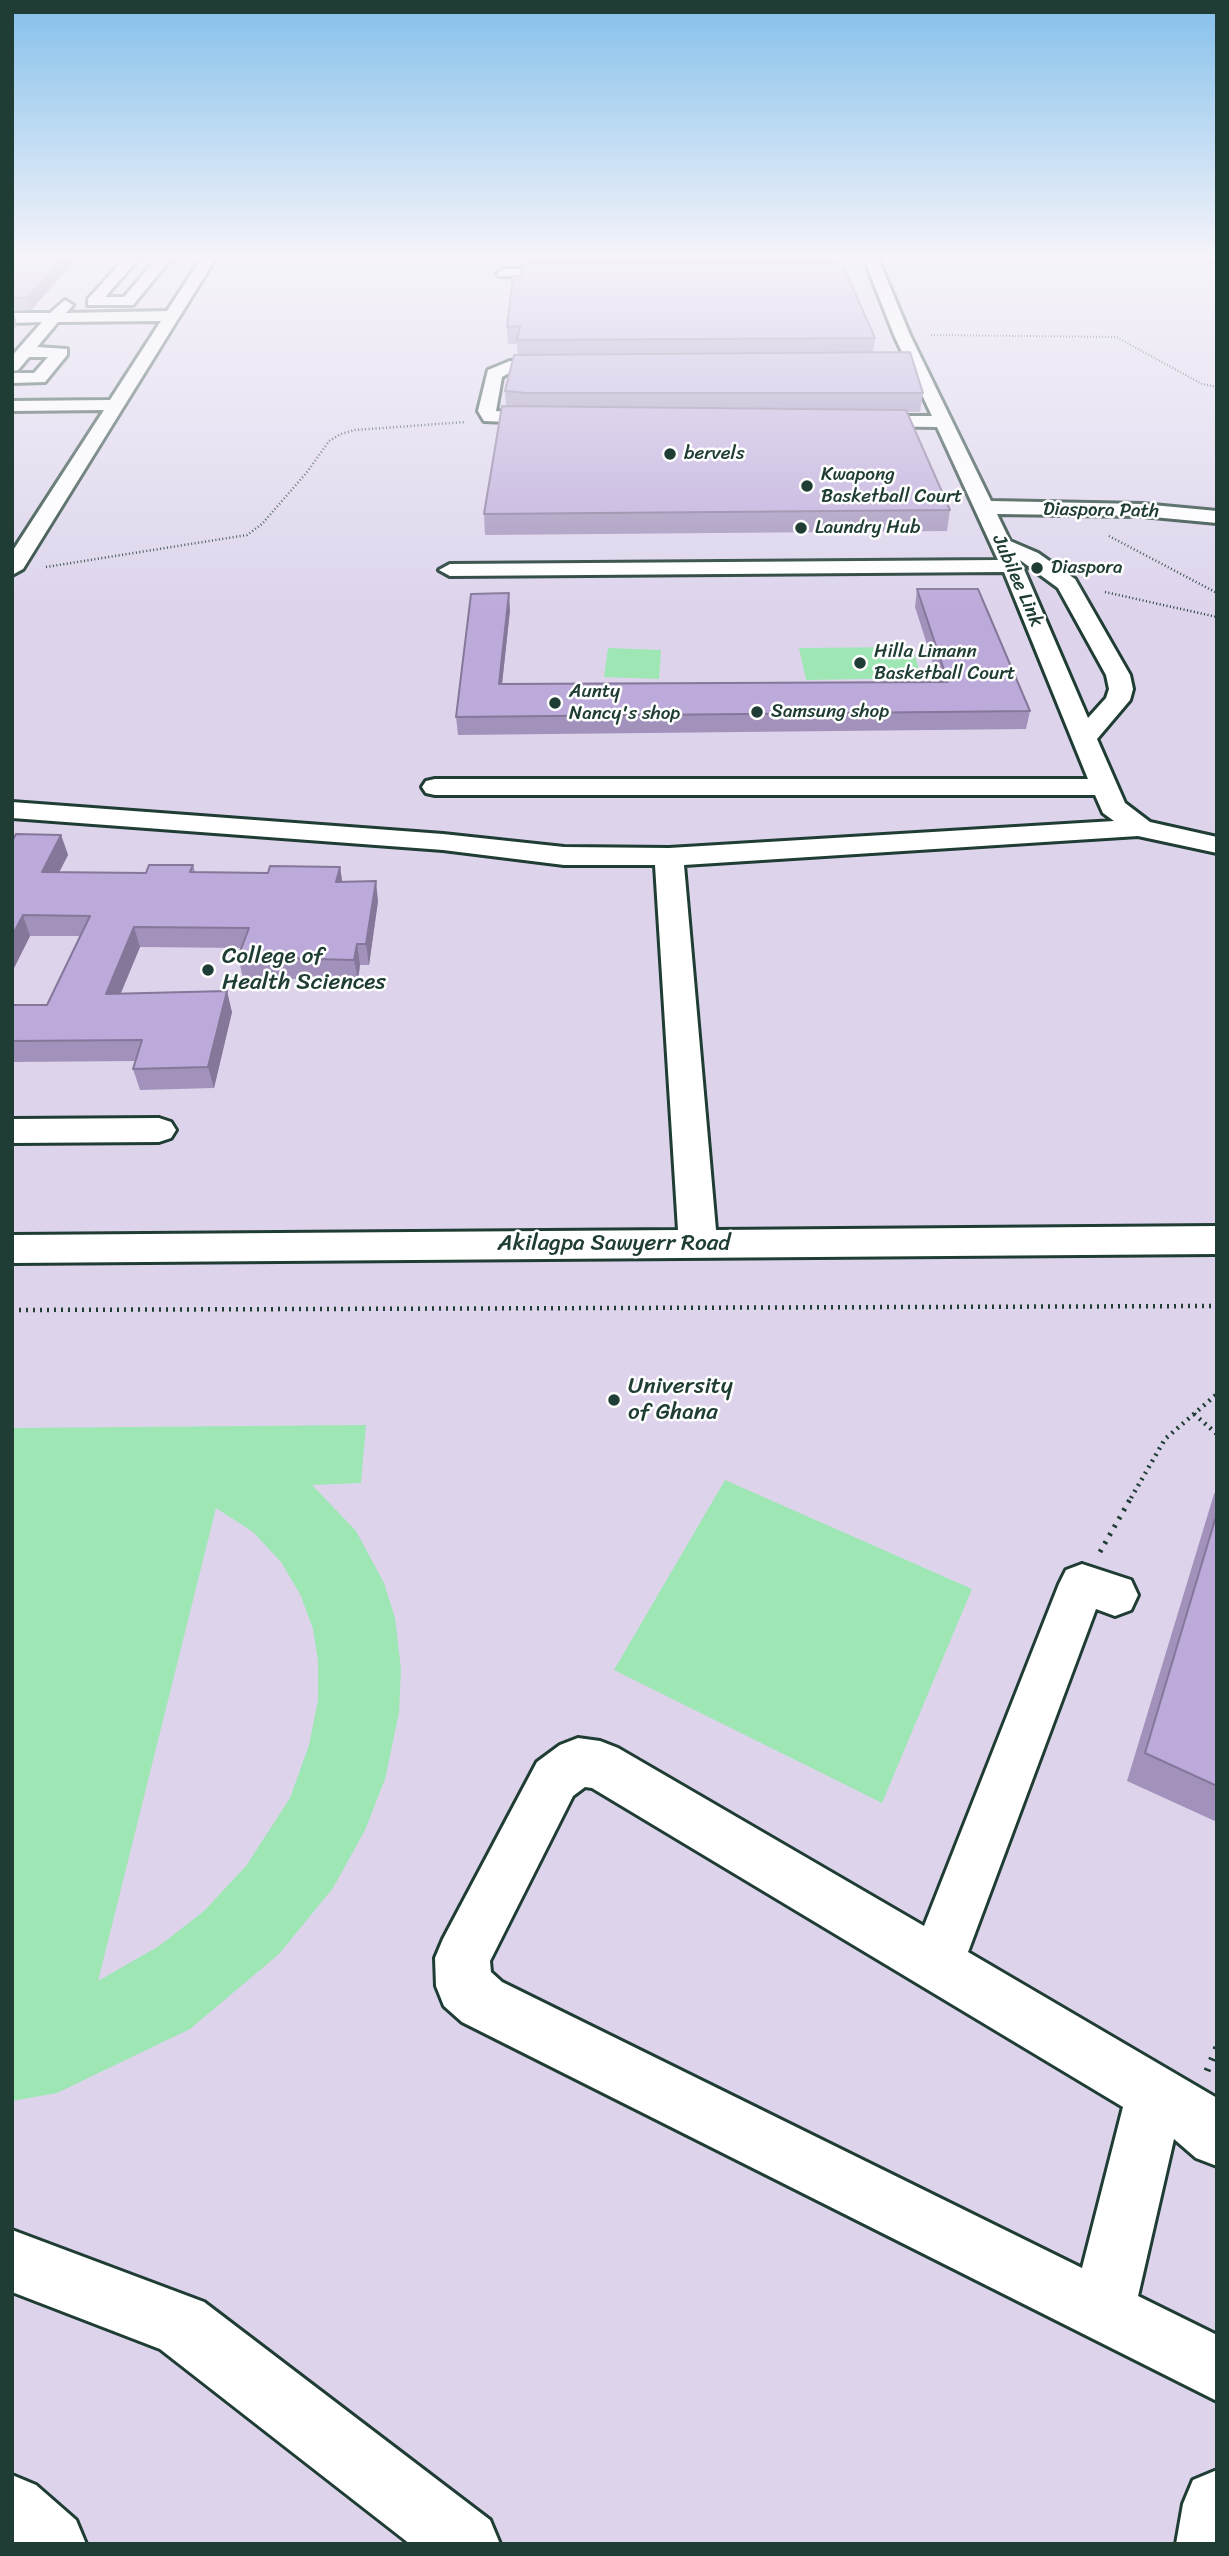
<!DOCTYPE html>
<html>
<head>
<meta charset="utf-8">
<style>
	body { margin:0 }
	#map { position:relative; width:1229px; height:2556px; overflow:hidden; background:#ebe6f4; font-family:Sriracha,sans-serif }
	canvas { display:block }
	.frame { position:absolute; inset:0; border:14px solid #1f3d34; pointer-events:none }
</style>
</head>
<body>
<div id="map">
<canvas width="1229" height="2556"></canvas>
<div class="frame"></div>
</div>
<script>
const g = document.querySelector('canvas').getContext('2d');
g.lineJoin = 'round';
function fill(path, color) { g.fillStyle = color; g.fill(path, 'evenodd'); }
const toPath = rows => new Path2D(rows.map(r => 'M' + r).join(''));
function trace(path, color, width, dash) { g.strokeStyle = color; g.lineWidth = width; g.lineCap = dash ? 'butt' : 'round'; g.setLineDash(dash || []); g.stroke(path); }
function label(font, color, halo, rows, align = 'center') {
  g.font = font + ' Sriracha,sans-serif'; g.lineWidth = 5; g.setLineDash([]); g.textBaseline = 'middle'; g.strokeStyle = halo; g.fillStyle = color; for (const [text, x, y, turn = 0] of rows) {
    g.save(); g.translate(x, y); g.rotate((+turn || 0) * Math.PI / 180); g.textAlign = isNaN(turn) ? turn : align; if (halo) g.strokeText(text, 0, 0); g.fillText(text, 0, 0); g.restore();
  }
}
const built = toPath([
	[12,256,1217,256,1217,2544,12,2544]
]);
const green = toPath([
	[912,647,922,678,806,680,799,648],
	[608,648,661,650,659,679,604,677],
	[366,1425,361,1483,312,1485,356,1531,384,1583,395,1618,401,1669,399,1713,385,1779,365,1830,333,1888,279,1954,190,2029,57,2093,12,2101,12,1428],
	[216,1508,253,1532,281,1562,300,1594,313,1629,318,1661,318,1700,309,1745,290,1798,246,1866,204,1911,159,1946,98,1981],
	[725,1480,972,1589,882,1803,614,1670]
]);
const pathFar4 = toPath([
	[931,335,1116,337,1202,384,1217,387]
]);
const pathFar3 = toPath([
	[1109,536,1217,593],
	[46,567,247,535,262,524,308,471,329,441,341,434,355,430,465,422],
	[1105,592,1217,617]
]);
const pathFar2 = toPath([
	[12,1310,1217,1306],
	[1194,1414,1217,1434],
	[1131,1498,1165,1439,1217,1394]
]);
const pathFar1 = toPath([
	[1100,1552,1132,1496]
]);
const path = toPath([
	[1207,2071,1217,2047]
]);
const minor = toPath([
	[127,256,141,256,105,297,124,297,159,256,173,256,133,305,88,305,88,299,127,256],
	[203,256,217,256,23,569,12,575,12,552,104,410,12,411,12,401,110,400,161,321,58,322,37,347,67,349,67,355,45,382,12,383,12,373,34,373,48,357,29,357,18,370,12,371,12,356,42,322,12,323,12,313,50,313,65,300,73,305,66,313,167,311,203,256],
	[863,256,877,256,910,335,991,501,1142,504,1217,511,1217,523,1142,516,997,514,1010,541,1038,553,1075,579,1130,675,1133,689,1130,700,1097,739,1125,803,1150,822,1217,837,1217,853,1138,836,684,865,716,1230,1217,1226,1217,1254,12,1263,12,1235,678,1230,655,865,564,865,443,850,12,818,12,802,443,834,564,847,669,848,1114,821,1103,813,1095,795,435,795,426,793,422,787,426,781,435,779,1088,779,1004,572,450,576,439,570,450,564,998,560,937,427,859,426,850,421,859,416,932,416,894,335,863,256],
	[1020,560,1058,588,1106,675,1109,689,1106,698,1088,718,1020,560],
	[1203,256,1217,256,1217,262,1205,259,1203,256],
	[504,269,572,269,579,273,572,277,499,276,497,273,504,269],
	[565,360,571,361,571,369,513,371,502,377,496,411,550,415,559,420,556,424,484,421,478,411,488,370,510,361,565,360],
	[159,1118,171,1122,176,1130,171,1138,159,1142,12,1143,12,1119,159,1118],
	[1082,1564,1131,1580,1138,1595,1131,1610,1115,1616,1096,1609,968,1952,1217,2098,1217,2166,1196,2158,1174,2139,1138,2296,1217,2335,1217,2401,462,2022,444,2006,436,1986,435,1958,443,1939,537,1762,560,1745,578,1738,600,1741,618,1748,924,1926,1059,1584,1066,1570,1082,1564],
	[585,1787,592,1788,1123,2107,1082,2268,502,1982,491,1972,490,1961,573,1796,585,1787],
	[12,2230,204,2302,490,2520,500,2544,410,2544,160,2349,12,2292,12,2230],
	[1217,2470,1217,2544,1176,2544,1183,2504,1193,2480,1217,2470],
	[12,2475,36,2485,76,2520,86,2544,12,2544,12,2475]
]);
const wall = toPath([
	[12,256,72,264,31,310,12,311],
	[523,256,837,256,837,257,835,257,835,263,875,338,873,353,923,393,920,412,907,412,950,510,947,531,485,535,484,514,506,406,505,391,518,355,517,344,508,344,507,327,521,276,523,263],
	[917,589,1030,711,1026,729,458,735,456,717,510,610,502,684,939,682,915,607],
	[61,835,68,855,59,872,146,873,193,865,195,872,268,873,340,867,342,881,378,901,369,965,360,965,358,980,243,978,238,957,241,948,140,947,121,993,232,1012,214,1088,140,1090,133,1069,136,1061,12,1062,12,1005,47,1005,80,936,30,936,12,972,12,841],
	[1217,1489,1217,1822,1127,1781,1214,1494]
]);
const shadedWall = toPath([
	[66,256,70,256,72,264,31,310,27,298],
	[14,312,17,325,12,331,12,314],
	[509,593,510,610,500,702,499,684],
	[61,835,68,855,49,892,42,872],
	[340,867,343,887,336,882],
	[376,881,378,901,369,965,366,944],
	[23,915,30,936,12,972,12,936],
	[134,927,140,947,112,1014,106,994],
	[357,944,360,965,358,980,354,960],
	[227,991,232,1012,214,1088,208,1067]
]);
const building = toPath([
	[12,256,66,256,27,298,12,298,12,256],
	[522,263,842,263,875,338,517,340,520,326,507,327,513,276,521,276,522,263],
	[910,352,923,393,526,393,505,391,514,355,910,352],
	[502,406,906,410,950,510,484,514,502,406],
	[917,589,978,589,1030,711,456,717,471,594,509,593,499,684,948,682,917,589],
	[16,834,61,835,42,872,146,873,149,865,193,865,190,872,268,873,270,866,340,867,336,882,376,881,366,944,357,944,354,960,238,957,249,928,134,927,106,994,227,991,208,1067,133,1069,142,1040,12,1041,12,1005,47,1005,90,916,23,915,12,936,12,841,16,834],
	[1217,1513,1217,1786,1145,1753,1217,1513]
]);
const markers = [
	[670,454,7,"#1f3d34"],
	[807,486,7,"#1f3d34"],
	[801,528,7,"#1f3d34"],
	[1037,568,7,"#1f3d34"],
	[860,663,7,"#1f3d34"],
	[555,703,7,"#1f3d34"],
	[757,712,7,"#1f3d34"],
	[208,970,7,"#1f3d34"],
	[614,1400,7,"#1f3d34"]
];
const farPoinames = [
	["bervels",684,454],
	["Kwapong",821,475],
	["Basketball Court",821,497],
	["Laundry Hub",815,528],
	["Diaspora",1051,568],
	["Hilla Limann",874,652],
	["Basketball Court",874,674],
	["Aunty",569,692],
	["Nancy's shop",569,714],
	["Samsung shop",771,712]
];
const farStreetnames = [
	["Diaspora Path",1101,511,1],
	["Jubilee Link",1017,581,66]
];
const poiNames = [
	["College of",222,957],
	["Health Sciences",222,983],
	["University",628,1387],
	["of Ghana",628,1413]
];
const streetNames = [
	["Akilagpa Sawyerr Road",614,1244]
];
fill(built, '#ddd4ec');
fill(green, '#9ee6b4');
trace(minor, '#1f3d34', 6);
trace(pathFar4, '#1f3d34', 2, [1, 2]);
trace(pathFar3, '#1f3d34', 2.5, [1, 2.5]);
trace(pathFar2, '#1f3d34', 4.5, [2, 5]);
trace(pathFar1, '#1f3d34', 5, [2.5, 7]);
trace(path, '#1f3d34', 7, [2.5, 9]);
fill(minor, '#fff');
fill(wall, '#a292bb');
fill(shadedWall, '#847799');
fill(building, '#bcaada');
trace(building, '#847799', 2);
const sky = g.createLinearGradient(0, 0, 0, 613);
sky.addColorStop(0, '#84c0eb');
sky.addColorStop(0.42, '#f6f4fa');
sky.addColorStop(1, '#f6f4fa00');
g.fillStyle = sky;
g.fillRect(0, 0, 1229, 613);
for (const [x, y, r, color] of markers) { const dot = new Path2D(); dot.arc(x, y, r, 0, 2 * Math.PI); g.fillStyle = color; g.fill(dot); trace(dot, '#fff', 2.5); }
label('19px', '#1f3d34', '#fff', farPoinames, 'left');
label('19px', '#1f3d34', '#fff', farStreetnames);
label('23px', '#1f3d34', '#fff', poiNames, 'left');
label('23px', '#1f3d34', '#fff', streetNames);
</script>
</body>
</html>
